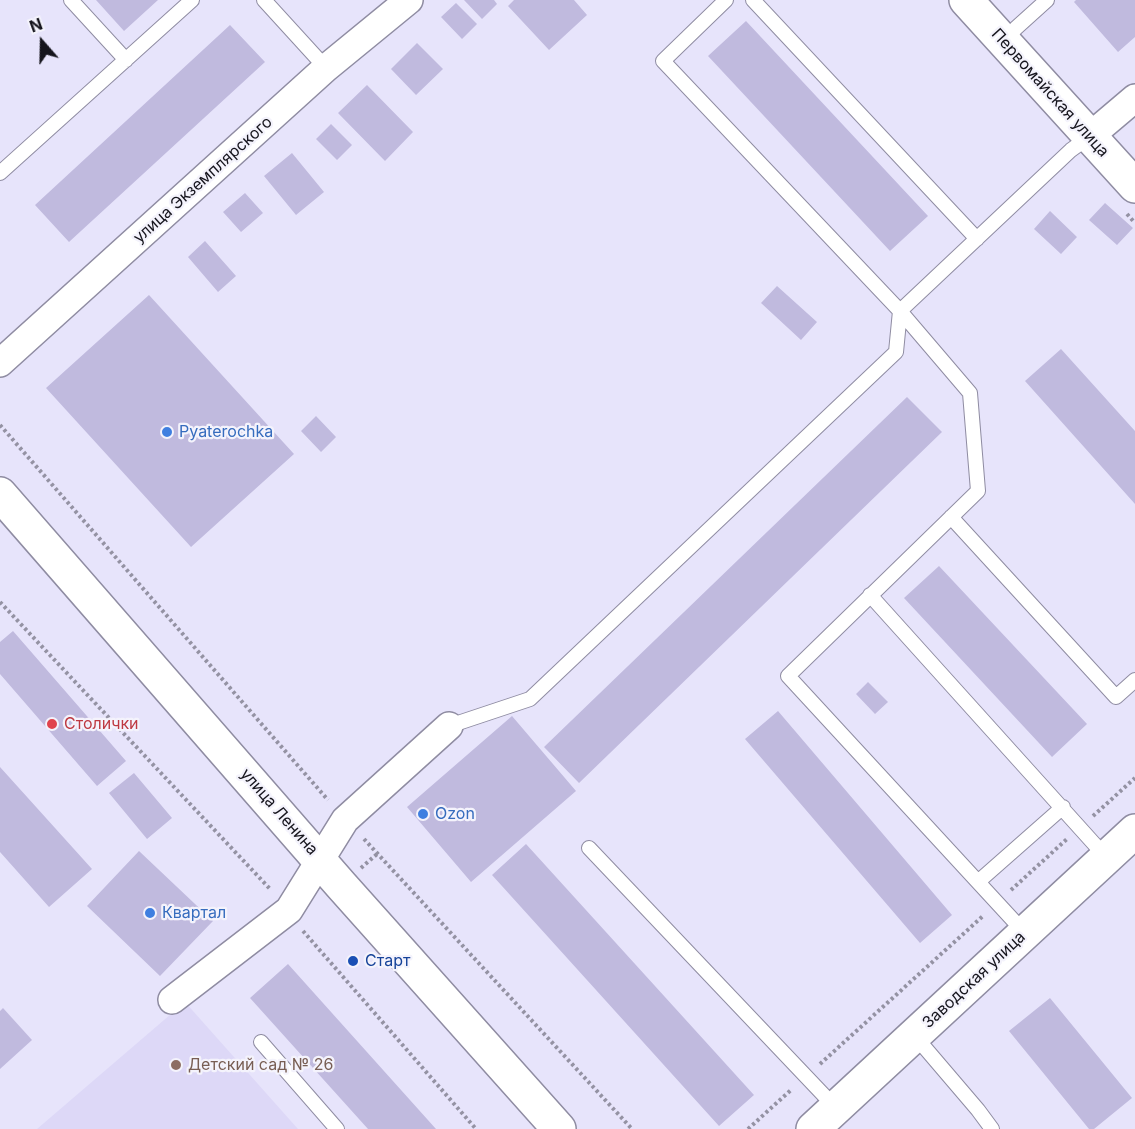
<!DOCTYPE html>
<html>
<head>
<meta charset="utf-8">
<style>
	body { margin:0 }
	#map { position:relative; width:1135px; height:1129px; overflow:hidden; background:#e7e4fb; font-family:Inter,sans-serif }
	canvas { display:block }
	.north { position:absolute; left:12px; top:12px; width:60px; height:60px; -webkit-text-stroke:4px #f4f3fc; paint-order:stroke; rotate:340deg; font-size:16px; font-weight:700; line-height:24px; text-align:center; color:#16151d }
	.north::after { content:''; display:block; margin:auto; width:21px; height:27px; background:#16151d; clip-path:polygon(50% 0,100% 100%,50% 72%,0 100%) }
</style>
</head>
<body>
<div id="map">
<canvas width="1135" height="1129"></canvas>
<div class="north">N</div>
</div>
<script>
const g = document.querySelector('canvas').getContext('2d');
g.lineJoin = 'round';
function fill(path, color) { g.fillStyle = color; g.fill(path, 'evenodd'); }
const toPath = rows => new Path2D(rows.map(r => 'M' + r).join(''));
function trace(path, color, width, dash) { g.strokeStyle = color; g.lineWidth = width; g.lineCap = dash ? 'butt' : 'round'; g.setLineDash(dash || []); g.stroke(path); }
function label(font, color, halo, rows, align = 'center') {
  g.font = font + ' Inter,sans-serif'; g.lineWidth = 4.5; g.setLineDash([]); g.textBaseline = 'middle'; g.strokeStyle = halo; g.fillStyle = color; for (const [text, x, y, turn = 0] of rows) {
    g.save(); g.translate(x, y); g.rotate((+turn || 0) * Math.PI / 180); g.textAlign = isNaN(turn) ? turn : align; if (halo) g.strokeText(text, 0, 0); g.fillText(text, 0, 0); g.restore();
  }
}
const built = toPath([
	[185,1002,298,1129,37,1129]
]);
const building = toPath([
	[96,0,158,0,124,31],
	[464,0,494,0,497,4,482,19],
	[514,0,574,0,587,15,549,50,508,6],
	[1076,0,1135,0,1135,37,1118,52,1074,2],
	[456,3,477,24,462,39,441,17],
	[746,21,928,216,890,251,708,56],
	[230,25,265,62,69,242,35,205],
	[417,43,443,69,416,95,391,69],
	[367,85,413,132,385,161,338,113],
	[331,124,352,145,337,160,316,139],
	[292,153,324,192,296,215,264,176],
	[245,193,263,213,241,232,223,212],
	[1105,203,1133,228,1117,245,1089,220],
	[1050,211,1077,237,1061,254,1034,229],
	[205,241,236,276,218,292,188,257],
	[777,286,817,322,801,340,761,303],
	[149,295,294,454,191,547,46,388],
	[1061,349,1135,431,1135,504,1025,381],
	[907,397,942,432,579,783,544,747],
	[316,416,336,437,321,452,301,431],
	[939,566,1087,724,1052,757,904,598],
	[13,631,126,761,97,786,0,674,0,642],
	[868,682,888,702,875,714,856,694],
	[778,711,952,915,920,943,745,739],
	[512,716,576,791,471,882,407,807],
	[0,767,92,869,49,907,0,852],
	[134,773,172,818,147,839,109,793],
	[526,844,754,1095,719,1126,492,875],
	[139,851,213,921,160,976,87,906],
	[288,964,436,1129,368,1129,250,998],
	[1050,998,1132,1098,1094,1129,1089,1129,1009,1031],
	[3,1008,32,1040,0,1069,0,1011]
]);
const path = toPath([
	[1127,214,1135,223],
	[0,425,328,800],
	[0,602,271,890],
	[1093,816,1135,778],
	[364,839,632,1129],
	[361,868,377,854],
	[1011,890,1067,839],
	[303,931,476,1129],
	[820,1064,983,916],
	[748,1129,792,1089]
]);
const lane = toPath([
	[71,0,126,60],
	[264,0,326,68],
	[726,0,663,61,900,311,970,393,978,491,788,676,1025,933],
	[753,0,977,239],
	[1004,42,1016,28,1047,0],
	[0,173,192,0],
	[951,517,1116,697,1135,680],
	[870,595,1106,857],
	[449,726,530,699,896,352,900,311,1071,150,1089,137],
	[589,848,836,1108],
	[979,881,1063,807],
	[914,1035,978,1110,992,1129],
	[261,1042,337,1129]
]);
const street = toPath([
	[1089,137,1135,98],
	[0,363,326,68,409,0],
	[172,1000,289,910,345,820,449,726]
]);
const secondary = toPath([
	[966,0,1135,186],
	[0,494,341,885,559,1129],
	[813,1129,1135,831]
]);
const markers = [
	[167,432,6,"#3f7fe0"],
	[52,724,6,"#e0444e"],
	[423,814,6,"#3f7fe0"],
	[150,913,6,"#3f7fe0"],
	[353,961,6,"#1a4fb4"],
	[176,1065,6,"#8d6e63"]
];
const streetNames = [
	["Первомайская улица",1050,93,48],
	["улица Экземплярского",203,180,-42],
	["улица Ленина",279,812,49],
	["Заводская улица",974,980,-43]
];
const shopNames = [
	["Pyaterochka",179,432],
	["Ozon",435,814],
	["Квартал",162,913]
];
const healthNames = [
	["Столички",64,724]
];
const transitNames = [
	["Старт",365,961]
];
const educationNames = [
	["Детский сад № 26",188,1065]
];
fill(built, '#ddd8f7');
fill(building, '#c0bade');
trace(lane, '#8f8ca2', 16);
trace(street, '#8f8ca2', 30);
trace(secondary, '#8f8ca2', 36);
trace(path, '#9492a3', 4, [3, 3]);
trace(lane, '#fff', 14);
trace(street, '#fff', 27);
trace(secondary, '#fff', 33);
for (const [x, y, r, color] of markers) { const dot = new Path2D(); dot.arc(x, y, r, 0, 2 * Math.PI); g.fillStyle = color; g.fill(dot); trace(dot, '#f4f3fc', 2); }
label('16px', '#16151d', '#f4f3fc', streetNames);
label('16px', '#366cbe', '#f4f3fc', shopNames, 'left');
label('16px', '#be3a42', '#f4f3fc', healthNames, 'left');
label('16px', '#164399', '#f4f3fc', transitNames, 'left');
label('16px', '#785e54', '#f4f3fc', educationNames, 'left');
</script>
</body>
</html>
